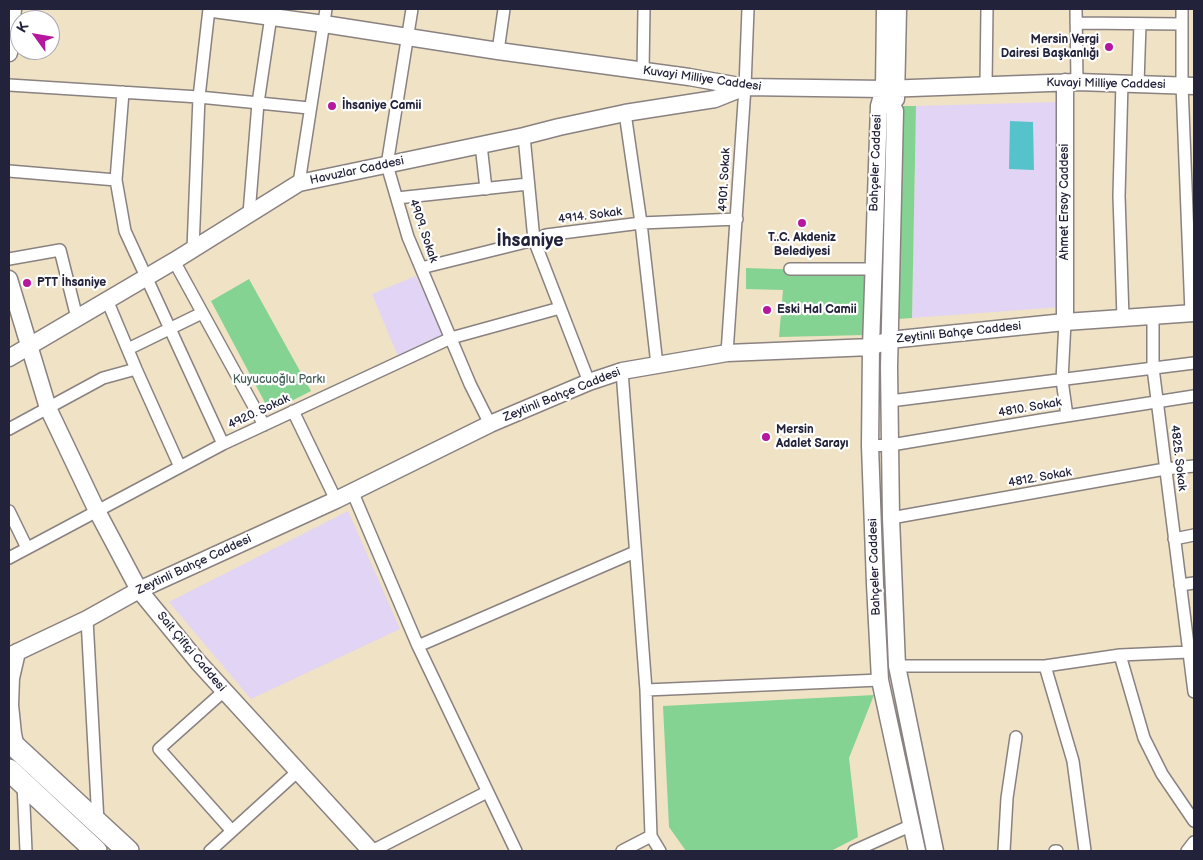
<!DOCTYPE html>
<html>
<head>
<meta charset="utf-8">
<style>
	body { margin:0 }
	#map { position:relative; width:1203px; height:860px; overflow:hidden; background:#f0e2c5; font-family:"Balsamiq Sans",sans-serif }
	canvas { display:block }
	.frame { position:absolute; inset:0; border:10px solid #22223b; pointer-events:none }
	.north { position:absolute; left:10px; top:10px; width:50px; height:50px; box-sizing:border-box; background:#fff; border:1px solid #a7a7b1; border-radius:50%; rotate:302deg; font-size:14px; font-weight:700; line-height:20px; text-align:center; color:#22223b }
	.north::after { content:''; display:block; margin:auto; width:18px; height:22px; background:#b5179e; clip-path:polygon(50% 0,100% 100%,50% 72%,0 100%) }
</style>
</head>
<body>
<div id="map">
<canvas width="1203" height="860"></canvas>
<div class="frame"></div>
<div class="north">K</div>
</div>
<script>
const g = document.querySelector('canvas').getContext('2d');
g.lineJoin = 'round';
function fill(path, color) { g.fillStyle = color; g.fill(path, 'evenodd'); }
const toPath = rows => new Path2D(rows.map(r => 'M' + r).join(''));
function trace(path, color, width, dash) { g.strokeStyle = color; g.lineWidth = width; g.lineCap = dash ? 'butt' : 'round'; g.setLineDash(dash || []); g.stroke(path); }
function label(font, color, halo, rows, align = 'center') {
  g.font = font + ' "Balsamiq Sans",sans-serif'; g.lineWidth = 4.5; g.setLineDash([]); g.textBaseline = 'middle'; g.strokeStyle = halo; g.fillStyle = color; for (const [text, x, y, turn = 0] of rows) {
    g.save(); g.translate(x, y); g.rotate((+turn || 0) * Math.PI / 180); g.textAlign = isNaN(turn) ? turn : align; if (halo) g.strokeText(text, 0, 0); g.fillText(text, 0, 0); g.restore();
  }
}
const built = toPath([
	[1058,102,1061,307,912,318,916,106],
	[416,276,445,336,399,359,372,294],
	[348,511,400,629,251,699,169,602]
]);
const green = toPath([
	[903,106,916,106,912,318,898,319],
	[746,268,869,272,866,335,779,337,783,290,746,289],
	[249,279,311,391,270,412,211,301],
	[874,695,849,758,858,837,831,851,686,851,669,827,663,706]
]);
const water = toPath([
	[1010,121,1033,122,1034,170,1009,169]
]);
const street = toPath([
	[412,9,387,165,408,237,470,384,490,424],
	[1076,9,1077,82],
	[1182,9,1182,85,1191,313],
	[1076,23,1182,24],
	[498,51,504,9],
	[643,71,644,9],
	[1122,82,1119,196,1123,318],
	[1138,83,1140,24],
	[986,84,987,9],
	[9,85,199,97,309,108],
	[123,92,116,180,125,231,223,444],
	[625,113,641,223,657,365],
	[524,136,534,240,589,382],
	[481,145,486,189],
	[9,171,116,180],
	[299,183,326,9],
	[397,198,528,184],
	[249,214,258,103,271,16],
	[193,249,199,97,209,9],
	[9,259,60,250,77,318],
	[174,261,264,425],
	[421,268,534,240,546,235,641,223,737,219],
	[790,269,873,269],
	[107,300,136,369,180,467],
	[1153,317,1153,368,1194,692],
	[1065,322,1062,380,1067,416],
	[128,349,202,313],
	[727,353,745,87,748,9],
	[622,371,646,690,651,836,660,851],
	[890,401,1194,363],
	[293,411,336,500],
	[9,429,103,378,136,369],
	[870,446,891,445,1041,420,1194,396],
	[352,491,418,646,516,851],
	[9,511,27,548],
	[891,518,1165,469,1194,466],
	[1174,539,1194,535],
	[9,558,223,444,451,338,560,308],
	[1180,585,1194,583],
	[87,619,98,822],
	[418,646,635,552],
	[1120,655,1144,738,1162,774,1194,821],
	[897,666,1045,666,1120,655,1189,652],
	[1045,666,1073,761,1085,851],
	[646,690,880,680],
	[224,691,159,749,232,831],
	[23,783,26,851],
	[210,851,297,772],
	[372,851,487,792],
	[622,851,651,836],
	[854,851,912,825],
	[1004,851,1007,798,1016,737],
	[1055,851,1057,851],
	[1187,851,1194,842]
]);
const secondary = toPath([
	[213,9,324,24,498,51,689,77,745,87,884,89,1077,82,1194,86],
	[885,9,884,89,879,106,871,347,870,446,875,584,880,680,917,851],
	[9,53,13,9],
	[1065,82,1065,322],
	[884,89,895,111,889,367,891,518,897,666,935,851],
	[896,99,898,9],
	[9,279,48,408,97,511,139,590,198,662,371,851],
	[9,358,174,261,299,183,524,136,559,127,625,113,715,99,745,87],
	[9,656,87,619,139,590,336,500,490,424,589,382,622,371,727,353,871,347,889,340,1065,322,1194,313],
	[16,748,13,734,10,705,11,678,17,652]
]);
const highway = toPath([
	[9,741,128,851],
	[9,770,96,851]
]);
const markers = [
	[1109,47,5,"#b5179e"],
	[332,106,5,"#b5179e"],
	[802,223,5,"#b5179e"],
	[27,283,5,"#b5179e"],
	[767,310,5,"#b5179e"],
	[766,437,5,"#b5179e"]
];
const poiNames = [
	["Mersin Vergi",1099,40,"right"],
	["Dairesi Başkanlığı",1099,54,"right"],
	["İhsaniye Camii",342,106],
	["T..C. Akdeniz",802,238,"center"],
	["Belediyesi",802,252,"center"],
	["PTT İhsaniye",37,283],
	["Eski Hal Camii",777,310],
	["Mersin",776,430],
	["Adalet Sarayı",776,444]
];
const streetNames = [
	["Kuvayi Milliye Caddesi",702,79,8],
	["Kuvayi Milliye Caddesi",1106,84,1],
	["Bahçeler Caddesi",876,163,-88],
	["Havuzlar Caddesi",357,171,-12],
	["4901. Sokak",725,180,-87],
	["Ahmet Ersoy Caddesi",1065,202,-90],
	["4914. Sokak",590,216,-7],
	["4909. Sokak",423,231,71],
	["Zeytinli Bahçe Caddesi",959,333,-6],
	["Zeytinli Bahçe Caddesi",562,395,-22],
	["4810. Sokak",1030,408,-10],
	["4920. Sokak",259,412,-25],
	["4825. Sokak",1178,458,83],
	["4812. Sokak",1040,478,-10],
	["Zeytinli Bahçe Caddesi",194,565,-25],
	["Bahçeler Caddesi",875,567,-92],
	["Sait Çiftçi Caddesi",191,652,50]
];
const parkNames = [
	["Kuyucuoğlu Parkı",279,380]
];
const districtNames = [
	["İhsaniye",530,241]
];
fill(built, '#e1d4f4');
fill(green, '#85d392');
fill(water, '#56c3cb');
trace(street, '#898280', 14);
trace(secondary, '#898280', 19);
trace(highway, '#898280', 24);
trace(street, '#fff', 11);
trace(secondary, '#fff', 16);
trace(highway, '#fff', 21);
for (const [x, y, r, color] of markers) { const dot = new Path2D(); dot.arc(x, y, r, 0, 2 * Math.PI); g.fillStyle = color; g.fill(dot); trace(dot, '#fff', 2); }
label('bold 12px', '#22223b', '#fff', poiNames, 'left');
label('12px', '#22223b', '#fff', streetNames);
label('12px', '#456059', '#fff', parkNames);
label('bold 18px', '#22223b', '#fff', districtNames);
</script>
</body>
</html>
